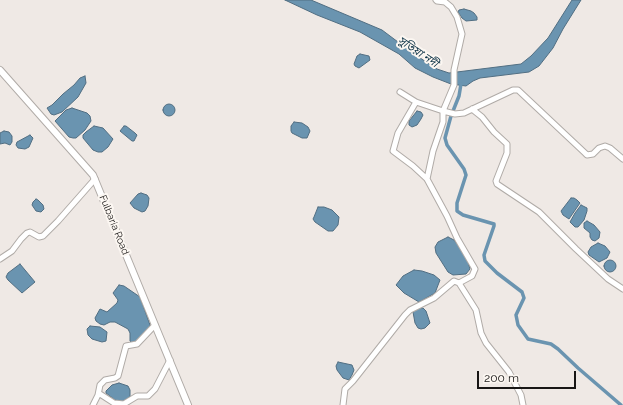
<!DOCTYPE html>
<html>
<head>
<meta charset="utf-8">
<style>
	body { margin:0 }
	#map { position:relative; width:623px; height:405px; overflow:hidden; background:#efe9e5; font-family:Raleway,sans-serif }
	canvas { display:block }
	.scale { position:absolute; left:477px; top:371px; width:99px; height:18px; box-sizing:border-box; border:2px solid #181615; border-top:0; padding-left:5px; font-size:12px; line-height:14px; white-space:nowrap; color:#181615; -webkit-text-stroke:3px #fcf7f2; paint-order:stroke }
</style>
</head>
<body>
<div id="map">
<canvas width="623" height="405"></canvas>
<div class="scale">200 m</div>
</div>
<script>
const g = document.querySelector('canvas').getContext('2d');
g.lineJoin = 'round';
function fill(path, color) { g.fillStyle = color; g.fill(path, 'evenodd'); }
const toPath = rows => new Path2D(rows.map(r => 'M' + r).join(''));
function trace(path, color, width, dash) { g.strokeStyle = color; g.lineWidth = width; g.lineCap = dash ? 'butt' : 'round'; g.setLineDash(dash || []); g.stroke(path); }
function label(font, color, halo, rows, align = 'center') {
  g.font = font + ' Raleway,"Noto Sans Bengali",sans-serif'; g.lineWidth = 4; g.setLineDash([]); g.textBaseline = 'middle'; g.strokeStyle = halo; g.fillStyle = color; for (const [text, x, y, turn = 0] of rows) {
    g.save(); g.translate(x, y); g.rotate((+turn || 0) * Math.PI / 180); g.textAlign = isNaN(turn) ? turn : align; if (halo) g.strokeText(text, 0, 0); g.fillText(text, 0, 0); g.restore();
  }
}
const water = toPath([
	[285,0,311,0,382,30,414,54,437,69,449,73,521,64,531,56,548,38,572,0,581,0,563,29,553,48,539,66,529,72,480,78,473,81,466,86,451,84,433,77,415,68,399,54,360,32,317,15,285,0],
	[464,9,471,11,474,13,477,17,477,20,466,21,462,18,458,12,459,10,464,9],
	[360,54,369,56,370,60,359,68,355,66,354,64,357,56,360,54],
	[85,76,86,83,78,97,62,112,54,115,51,114,47,108,52,105,63,94,74,85,80,78,85,76],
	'163 110a6 6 0 1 1 12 0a6 6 0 1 1-12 0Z',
	[72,108,87,113,90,116,91,121,85,130,76,138,73,138,69,137,55,121,66,110,72,108],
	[417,111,421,112,423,115,421,119,417,125,412,127,409,125,409,121,417,111],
	[294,122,302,123,308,127,310,131,307,138,302,138,292,133,291,131,291,126,294,122],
	[94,126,103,128,113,139,108,147,102,152,98,152,93,150,83,138,83,135,86,132,94,126],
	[124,126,126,126,135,133,137,135,134,141,132,141,120,131,124,126],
	[4,131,9,132,12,136,12,142,10,145,5,143,0,144,0,133,4,131],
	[30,135,33,138,29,147,25,149,18,148,16,145,17,142,30,135],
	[141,193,147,195,149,198,148,206,145,211,142,212,134,208,130,203,138,194,141,193],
	[571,198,574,198,577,200,580,203,569,219,563,215,561,211,571,198],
	[36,199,38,200,43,205,44,209,41,212,36,211,32,205,33,202,36,199],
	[581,205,587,208,587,211,584,220,578,227,575,227,570,222,575,213,581,205],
	[318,207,324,207,332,210,339,217,338,225,333,231,328,231,315,222,313,219,314,217,318,207],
	[587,221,594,225,600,232,599,238,595,241,592,240,590,237,590,233,584,228,584,223,587,221],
	[448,237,454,240,458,245,467,258,470,269,466,274,453,275,448,272,436,253,435,247,438,242,448,237],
	[598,243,605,246,610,252,607,258,599,262,589,255,588,252,591,247,598,243],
	'604 266a6 6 0 1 1 12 0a6 6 0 1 1-12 0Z',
	[20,264,35,282,22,293,8,280,6,277,8,273,20,264],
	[414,270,422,271,434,275,440,280,435,293,419,302,404,293,396,285,403,276,414,270],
	[119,285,124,286,140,297,150,325,150,327,138,342,133,344,130,341,130,333,128,329,115,322,110,322,104,325,100,324,96,321,95,318,100,309,107,312,117,303,118,300,113,293,119,285],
	[420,308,423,308,426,311,430,323,425,328,421,329,418,328,415,323,413,312,415,309,420,308],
	[90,326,100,327,107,332,106,341,102,342,92,339,88,335,87,329,90,326],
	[338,362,352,365,354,370,352,375,349,380,343,378,337,370,336,366,338,362],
	[119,383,128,386,130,390,130,397,122,402,115,400,106,393,106,391,112,385,119,383]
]);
const canal = toPath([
	[461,84,459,96,451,116,445,138,447,145,464,169,466,175,457,203,457,211,463,215,494,224,494,226,484,255,485,261,497,273,522,292,524,298,516,315,518,325,528,339,551,344,558,349,578,368,621,405]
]);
const minor = toPath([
	[436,0,437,1,445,2,451,7,457,17,462,34,454,70,454,85,443,111,455,114,464,113,513,90,518,90,585,153,587,155,593,154,599,148,605,146,610,148,623,159],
	[400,92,416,102,443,111,443,122,433,151,427,179],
	[416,102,398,133,393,151,413,166,427,179,447,216,457,238,475,269,472,276,459,283],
	[472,109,482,117,494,132,507,144,507,153,496,181,497,184,539,212,576,249,608,279,623,289],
	[0,259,12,251,21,239,27,233,30,232,39,237,43,236,58,221,95,179],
	[98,395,100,385,105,380,115,378,118,376,126,346,137,344,155,325],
	[93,405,98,395,100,394,114,403,124,404,137,396,148,396,155,389,170,360],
	[343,405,345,389,353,381,405,315,410,310,434,298,454,281,459,283,476,310,481,333,486,343,509,372,521,395,523,405]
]);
const major = toPath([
	[0,70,93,175,188,405]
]);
const streetNames = [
	["Fulbaria Road",114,225,68]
];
const waterNames = [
	["সুতিয়া নদী",418,52,34]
];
fill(water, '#6a94b0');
trace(water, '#516e82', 1);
trace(canal, '#6a94b0', 3.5);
trace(minor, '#b0aba7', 7);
trace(major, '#b0aba7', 8);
trace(minor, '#fff', 5);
trace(major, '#fff', 6);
label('10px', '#181615', '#fcf7f2', streetNames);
label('italic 11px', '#092f43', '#fcf7f2', waterNames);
</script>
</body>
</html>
